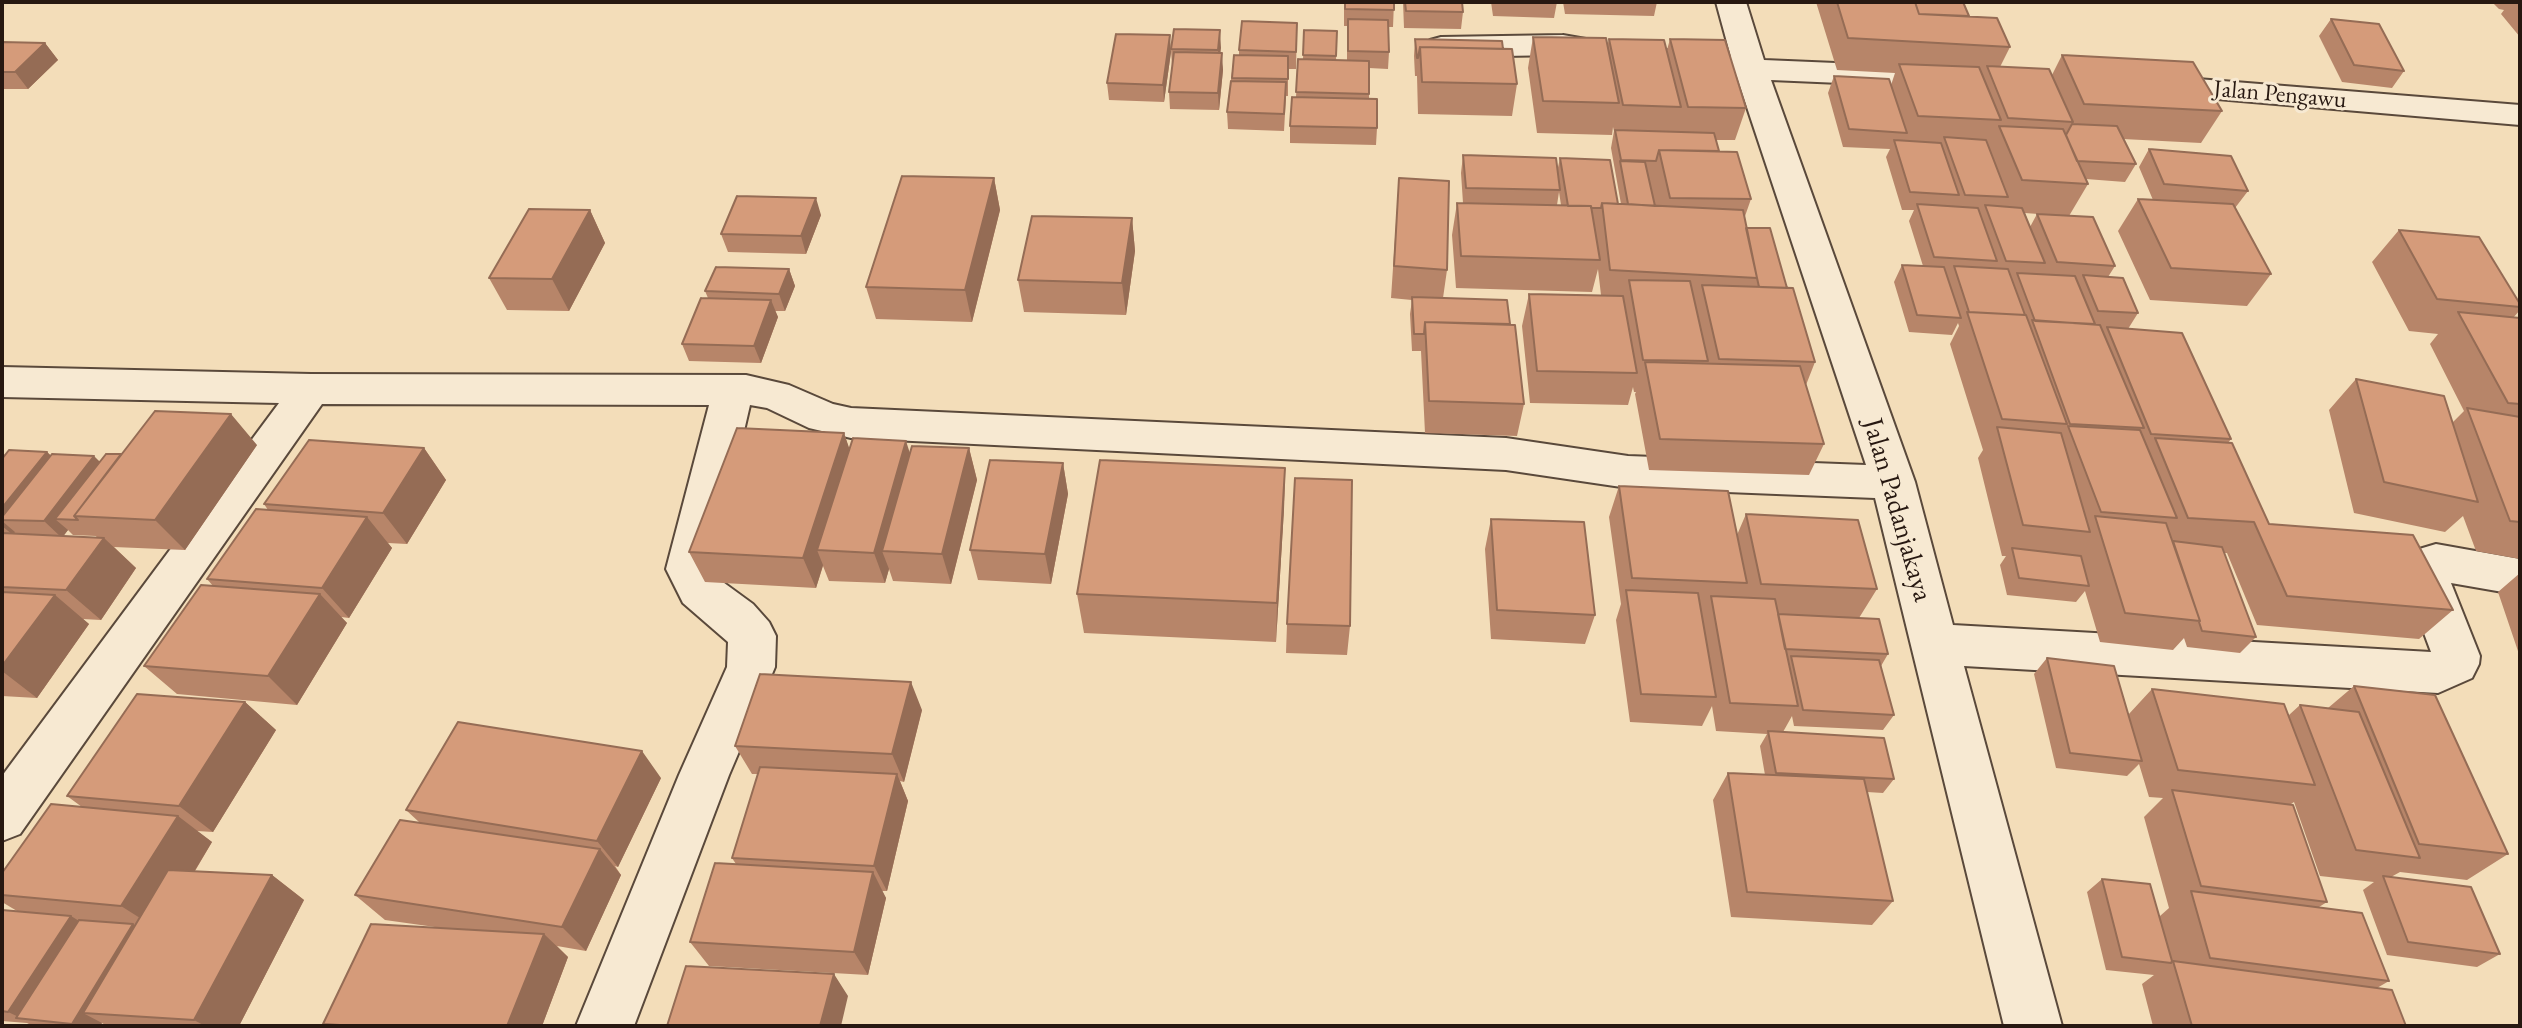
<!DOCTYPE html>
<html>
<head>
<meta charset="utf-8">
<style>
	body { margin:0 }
	#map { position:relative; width:2522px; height:1028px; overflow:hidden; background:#f3ddb9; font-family:"EB Garamond",serif }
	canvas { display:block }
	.frame { position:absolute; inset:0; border:4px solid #271811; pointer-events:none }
</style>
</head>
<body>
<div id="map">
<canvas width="2522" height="1028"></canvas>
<div class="frame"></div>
</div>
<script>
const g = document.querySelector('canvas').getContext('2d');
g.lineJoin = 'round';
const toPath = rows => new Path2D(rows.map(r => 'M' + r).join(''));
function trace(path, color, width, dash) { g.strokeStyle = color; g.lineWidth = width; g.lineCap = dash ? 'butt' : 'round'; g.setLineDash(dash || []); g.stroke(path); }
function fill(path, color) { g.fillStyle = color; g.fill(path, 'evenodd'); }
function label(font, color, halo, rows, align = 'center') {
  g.font = font + ' "EB Garamond",serif'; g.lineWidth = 6; g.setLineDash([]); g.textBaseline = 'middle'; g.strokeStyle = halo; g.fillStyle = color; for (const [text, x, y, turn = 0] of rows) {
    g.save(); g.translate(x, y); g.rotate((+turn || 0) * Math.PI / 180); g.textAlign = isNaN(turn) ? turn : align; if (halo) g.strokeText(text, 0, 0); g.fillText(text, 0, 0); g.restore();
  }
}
const minor = toPath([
	[1716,2,1746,2,1764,60,1955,68,1967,71,1971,78,1967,85,1955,88,1771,80,1915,482,1953,625,2431,652,2399,566,2406,553,2436,544,2520,559,2520,595,2451,583,2480,656,2479,664,2472,678,2438,693,1964,666,2062,1026,2004,1026,1875,498,1628,488,1506,470,851,438,809,428,767,408,750,405,712,569,716,577,753,604,769,622,776,636,775,667,729,775,634,1026,576,1026,679,775,727,667,728,642,683,603,666,569,709,405,322,404,20,834,2,841,2,776,279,403,2,397,2,367,311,374,746,375,789,385,833,404,851,408,1506,438,1628,456,1866,465,1737,77,1673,69,1662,66,1657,59,1662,52,1673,49,1731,57,1716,2],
	[1563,35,1603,42,1608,49,1603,56,1592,59,1563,55,1441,57,1430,54,1425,47,1430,40,1441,37,1563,35],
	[2148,75,2520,105,2520,125,2136,92,2132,85,2136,78,2148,75]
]);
const wall = toPath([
	[1344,2,1394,2,1393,27,1388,27,1389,52,1388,69,1369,68,1369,99,1377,128,1376,145,1290,143,1290,126,1296,97,1298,59,1303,59,1304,30,1337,31,1336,60,1347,60,1347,26,1344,26],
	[1403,2,1462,2,1463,12,1461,29,1404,28],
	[1491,2,1557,2,1554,18,1493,16],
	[1563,2,1657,2,1654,16,1565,14],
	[1816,2,1963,2,1969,16,2010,47,2000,67,2052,75,2062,55,2222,111,2201,143,2123,139,2136,164,2125,182,2086,179,2088,184,2069,216,2115,266,2108,277,2138,313,2128,329,2231,439,2228,443,2269,524,2453,610,2419,639,2257,625,2227,553,2224,553,2256,637,2240,653,2187,647,2184,638,2173,650,2100,642,2085,591,2076,602,2007,595,2000,565,2006,556,2002,556,1978,458,1983,450,1950,344,1959,326,1958,323,1952,335,1909,332,1894,282,1902,265,1923,266,1909,221,1914,210,1902,210,1886,157,1890,149,1843,147,1828,93,1834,76,1891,85,1895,73,1837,70],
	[2025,213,2051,215,2037,214,2030,227],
	[2492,2,2520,2,2520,37,2501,14,2504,10,2499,9],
	[2331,19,2404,71,2392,88,2342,82,2319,36],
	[1297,23,1296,69,1288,69,1288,96,1286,96,1284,131,1228,129,1227,112,1234,55,1239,55,1239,50],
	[1220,30,1220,53,1223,70,1219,110,1170,109,1169,92,1172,66,1171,49],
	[1533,37,1607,47,1609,39,1667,50,1670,39,1746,108,1735,140,1716,140,1719,151,1751,199,1744,219,1746,228,1787,288,1815,362,1806,385,1824,444,1809,475,1649,470,1635,394,1636,392,1634,392,1633,387,1628,405,1530,403,1522,326,1529,294,1601,295,1598,269,1592,292,1456,288,1452,235,1457,203,1463,203,1461,173,1463,155,1557,172,1560,158,1618,204,1621,204,1611,148,1614,131,1613,127,1612,135,1537,133,1528,68],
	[1559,192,1561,205,1557,205],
	[1415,39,1503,49,1517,84,1512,116,1418,114,1417,76,1415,76,1414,56],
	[2,42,45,43,58,60,28,89,2,89],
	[1171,52,1164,102,1109,100,1107,83],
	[2149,149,2248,191,2235,208,2271,274,2247,306,2150,300,2118,231,2138,199,2153,200,2139,167],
	[994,178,1000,210,972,322,876,319,866,287],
	[1399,178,1447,270,1443,298,1510,324,1524,404,1517,436,1425,433,1421,351,1412,351,1410,314,1412,300,1391,298],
	[590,210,605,243,569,311,507,310,489,278],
	[821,215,806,254,728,252,721,234],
	[1132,218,1135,251,1126,315,1024,312,1018,280],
	[2399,230,2520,304,2520,310,2513,318,2520,318,2520,559,2476,551,2463,516,2445,532,2354,513,2329,410,2356,379,2453,422,2464,411,2430,344,2438,334,2409,331,2372,262],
	[789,269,795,286,785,311,775,311,778,317,761,363,689,361,682,344,708,298,705,291],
	[844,433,849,449,910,453,969,448,977,480,951,584,893,581,889,569,885,583,829,581,823,566,816,588,705,582,689,552],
	[257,445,185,550,114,547,136,568,101,620,83,619,89,624,37,698,2,696,2,452,5,455,47,452,51,456,100,461,121,454],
	[68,530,73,535,96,536,97,538,63,536],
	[424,448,446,480,407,544,388,543,392,548,349,618,341,617,347,623,297,705,177,694,144,666,213,586,207,579,268,510,264,504],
	[1063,463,1068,494,1051,584,978,580,970,550],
	[1285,468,1284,509,1276,642,1084,633,1077,594],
	[1619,486,1737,535,1746,514,1877,589,1859,618,1888,654,1881,666,1894,715,1883,730,1794,726,1792,716,1783,732,1894,779,1883,793,1867,792,1893,901,1872,925,1731,917,1713,800,1728,773,1765,775,1760,746,1767,734,1716,731,1712,706,1702,726,1630,722,1616,620,1621,604,1609,517],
	[1491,519,1595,615,1585,644,1491,639,1485,549],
	[2520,573,2520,657,2498,592],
	[1287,624,1350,626,1347,655,1286,653],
	[2047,658,2128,715,2152,689,2289,715,2300,705,2328,708,2354,686,2508,854,2467,880,2400,872,2391,877,2500,954,2477,967,2387,955,2363,890,2374,882,2320,876,2294,802,2291,804,2327,902,2319,907,2389,981,2377,988,2406,1026,2153,1026,2142,984,2154,975,2106,970,2087,892,2102,879,2160,916,2169,908,2144,817,2163,798,2149,797,2139,764,2127,776,2056,768,2034,674],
	[245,702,276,730,213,832,197,831,212,842,195,871,272,875,304,900,239,1026,107,1026,102,1023,100,1026,33,1026,27,1023,2,1021,2,910,17,911,2,902,2,873,82,807,67,796],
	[922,710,904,782,900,781,908,801,887,891,882,891,886,898,868,975,709,966,690,942,736,864,732,858,758,774,752,774,735,746],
	[661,778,618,867,615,866,621,875,586,951,557,946,568,957,542,1026,326,1026,323,1024,435,927,385,920,355,895,419,822,406,810]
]);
const shadedWall = toPath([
	[1220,30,1221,48,1219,67,1218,50],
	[1170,35,1171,52,1164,102,1163,85],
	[45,43,58,60,28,89,15,72],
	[1222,53,1223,70,1219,110,1218,93],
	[994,178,1000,210,972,322,965,290],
	[816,198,821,215,806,254,801,236],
	[590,210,605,243,569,311,552,279],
	[1132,218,1135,251,1126,315,1122,283],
	[789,269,795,286,785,311,779,294],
	[771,300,778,317,761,363,754,346],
	[231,414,257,445,185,550,155,520],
	[844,433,855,465,817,550,823,565,816,588,803,558],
	[906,441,916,472,882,551,889,569,885,583,874,553],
	[424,448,446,480,407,544,383,513],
	[969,448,977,480,951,584,942,554],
	[47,452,65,469,2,520,2,508],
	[94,456,111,473,74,516,55,519,68,530,62,538,44,521],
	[1063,463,1068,494,1051,584,1045,554],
	[1285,468,1284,509,1276,642,1277,603],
	[367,517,392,548,349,618,322,588],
	[2,521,15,532,13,535,2,526],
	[104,538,136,568,101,620,66,590],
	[320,594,347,623,297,705,268,676],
	[55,595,89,624,37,698,2,671,2,666],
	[911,682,922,710,904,782,892,754],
	[245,702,276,730,213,832,179,806],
	[642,751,661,778,618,867,597,841],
	[897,774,908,801,887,891,874,866],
	[178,816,212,842,159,930,121,906],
	[600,849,621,875,586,951,562,927],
	[873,872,886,898,868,975,854,952],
	[272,875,304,900,239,1026,205,1026,194,1020],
	[71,916,92,929,21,1018,8,1012],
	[133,924,154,937,83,1013,102,1023,100,1026,76,1026,72,1024],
	[544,934,568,957,542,1026,507,1026],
	[834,974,848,996,841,1026,820,1026]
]);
const building = toPath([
	[1345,2,1394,2,1394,10,1345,9,1345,2],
	[1405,2,1462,2,1463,12,1406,11,1405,2],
	[1837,2,1915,2,1919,14,1997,18,2010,47,1848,38,1837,2],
	[1915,2,1963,2,1969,16,1919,14,1915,2],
	[1348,19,1388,20,1389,52,1348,51,1348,19],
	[2331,19,2379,24,2404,71,2354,65,2331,19],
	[1242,21,1297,23,1296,52,1239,50,1242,21],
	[1174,29,1220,30,1218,50,1171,49,1174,29],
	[1304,30,1337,31,1336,56,1303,55,1304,30],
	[1116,34,1170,35,1163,85,1107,83,1116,34],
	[1533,37,1606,38,1619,103,1543,101,1533,37],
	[1415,39,1502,41,1503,49,1420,47,1418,58,1417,58,1415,39],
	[1609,39,1664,40,1681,107,1623,105,1609,39],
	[1670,39,1725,40,1746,108,1688,107,1670,39],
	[2,42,45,43,15,72,2,72,2,42],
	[1420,47,1512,49,1517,84,1422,82,1420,47],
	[1174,52,1222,53,1218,93,1169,92,1174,52],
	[1234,55,1288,56,1288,79,1232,78,1234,55],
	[2062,55,2193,62,2222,111,2084,104,2062,55],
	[1298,59,1369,61,1369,94,1296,92,1298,59],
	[1899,64,1979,67,2001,120,1918,116,1899,64],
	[1987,66,2049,69,2073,122,2008,118,1987,66],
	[1834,76,1889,79,1907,133,1849,129,1834,76],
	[1231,81,1286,82,1284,114,1227,112,1231,81],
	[1292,97,1377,99,1377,128,1290,126,1292,97],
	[2072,124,2117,126,2136,164,2077,161,2066,135,2072,124],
	[1999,126,2063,129,2088,184,2022,180,1999,126],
	[1615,130,1714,133,1719,151,1659,150,1656,161,1621,160,1615,130],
	[1944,137,1986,140,2008,197,1965,195,1944,137],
	[1894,140,1941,143,1959,195,1910,192,1894,140],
	[2149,149,2231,156,2248,191,2164,184,2149,149],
	[1659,150,1737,152,1751,199,1670,198,1659,150],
	[1463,155,1556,158,1560,190,1466,188,1463,155],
	[1560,158,1610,160,1618,204,1602,203,1601,208,1591,208,1591,206,1568,206,1560,158],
	[1620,161,1645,162,1655,206,1628,204,1620,161],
	[902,176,994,178,965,290,866,287,902,176],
	[1399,178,1449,181,1447,270,1394,266,1399,178],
	[737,196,816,198,801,236,721,234,737,196],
	[2138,199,2233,204,2271,274,2171,268,2138,199],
	[1457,203,1591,206,1600,260,1461,256,1457,203],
	[1602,203,1743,210,1757,278,1610,270,1602,203],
	[1917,204,1978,208,1997,261,1934,257,1917,204],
	[1985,205,2022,208,2045,263,2006,261,1985,205],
	[529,209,590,210,552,279,489,278,529,209],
	[2037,214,2093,217,2115,266,2057,262,2037,214],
	[1032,216,1132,218,1122,283,1018,280,1032,216],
	[1746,228,1770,228,1787,288,1759,287,1746,228],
	[2399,230,2479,237,2520,304,2520,307,2437,299,2399,230],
	[1902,265,1944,267,1961,318,1917,315,1902,265],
	[1954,266,2008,269,2025,315,1969,312,1954,266],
	[716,267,789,269,779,294,705,291,716,267],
	[2017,273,2075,276,2095,324,2035,321,2017,273],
	[2083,275,2123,278,2138,313,2098,311,2083,275],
	[1629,280,1690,281,1708,361,1643,360,1629,280],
	[1702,285,1793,288,1815,362,1719,359,1702,285],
	[1529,294,1623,296,1637,373,1537,371,1529,294],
	[1412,297,1507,300,1510,324,1425,322,1424,334,1414,334,1412,297],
	[701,298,771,300,754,346,682,344,701,298],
	[1967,312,2026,315,2067,424,2002,419,1967,312],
	[2458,312,2520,318,2520,404,2508,403,2458,312],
	[2032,320,2100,325,2144,428,2070,424,2032,320],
	[1425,322,1515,325,1524,404,1429,401,1425,322],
	[2107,327,2182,333,2231,439,2151,434,2107,327],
	[1645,362,1800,366,1824,444,1660,439,1645,362],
	[2356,379,2444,396,2478,502,2384,482,2356,379],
	[2467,408,2520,417,2520,522,2510,521,2467,408],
	[155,411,231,414,155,520,74,516,155,411],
	[2068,426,2140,430,2177,518,2101,512,2068,426],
	[1997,427,2061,433,2090,532,2023,525,1997,427],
	[737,428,844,433,803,558,689,552,737,428],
	[853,438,906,441,874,553,817,550,853,438],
	[2155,438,2232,443,2269,524,2413,535,2453,610,2287,596,2254,522,2188,518,2155,438],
	[309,440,424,448,383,513,264,504,309,440],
	[912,446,969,448,942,554,882,551,912,446],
	[9,450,47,452,2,508,2,459,9,450],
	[52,454,94,456,44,521,2,520,2,517,52,454],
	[106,454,121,454,74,516,78,520,55,519,106,454],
	[990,460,1063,463,1045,554,970,550,990,460],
	[1100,460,1285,468,1277,603,1077,594,1100,460],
	[1295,478,1352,480,1350,626,1287,624,1295,478],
	[1619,486,1728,491,1747,583,1632,578,1619,486],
	[256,509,367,517,322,588,207,579,256,509],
	[1746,514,1858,520,1877,589,1761,584,1746,514],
	[2095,516,2166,523,2200,621,2125,613,2095,516],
	[1491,519,1584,522,1595,615,1497,610,1491,519],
	[2,533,104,538,66,590,2,587,2,533],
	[2173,541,2222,547,2256,637,2202,631,2199,622,2200,621,2173,541],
	[2012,548,2081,556,2089,586,2019,578,2012,548],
	[201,585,320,594,268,676,144,666,201,585],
	[1626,590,1698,593,1716,697,1641,694,1626,590],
	[2,592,55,595,2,666,2,592],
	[1711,596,1775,599,1798,706,1730,703,1711,596],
	[1778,614,1879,619,1888,654,1785,649,1778,614],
	[1791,656,1879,660,1894,715,1803,710,1791,656],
	[2047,658,2114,666,2142,761,2070,753,2047,658],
	[760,674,911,682,892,754,735,746,760,674],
	[2354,686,2435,695,2508,854,2419,844,2354,686],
	[2152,689,2284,704,2315,785,2178,770,2152,689],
	[137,694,245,702,179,806,67,796,137,694],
	[2300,705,2359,712,2420,858,2356,850,2300,705],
	[458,722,642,751,597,841,406,810,458,722],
	[1768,731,1884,738,1894,779,1776,773,1768,731],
	[760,767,897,774,874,866,732,858,760,767],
	[1728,773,1864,779,1893,901,1747,892,1728,773],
	[2172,790,2293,805,2327,902,2201,886,2172,790],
	[51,804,178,816,121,906,2,895,2,873,51,804],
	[400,820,600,849,562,927,355,895,400,820],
	[715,863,873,872,854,952,690,942,715,863],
	[168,870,272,875,194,1020,83,1013,168,870],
	[2383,876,2471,887,2500,954,2408,942,2383,876],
	[2102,879,2150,884,2172,961,2171,963,2122,957,2102,879],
	[2191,891,2362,913,2389,981,2210,958,2191,891],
	[2,910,71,916,8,1012,2,1011,2,910],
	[79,920,133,924,72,1024,16,1018,79,920],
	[371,924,544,934,507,1026,356,1026,323,1024,371,924],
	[2173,961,2392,990,2406,1026,2192,1026,2173,961],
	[686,966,834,974,820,1026,667,1026,686,966]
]);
const farStreetnames = [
	["Jalan Pengawu",2280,95,5]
];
const streetNames = [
	["Jalan Padanjakaya",1897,510,74]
];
trace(minor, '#5a493b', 4);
fill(minor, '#f7e9d2');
fill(wall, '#b78569');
fill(shadedWall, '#956c55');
fill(building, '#d59b7a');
trace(building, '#956c55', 2);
label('24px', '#271811', '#f7e9d2', farStreetnames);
label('28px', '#271811', '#f7e9d2', streetNames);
</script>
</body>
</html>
